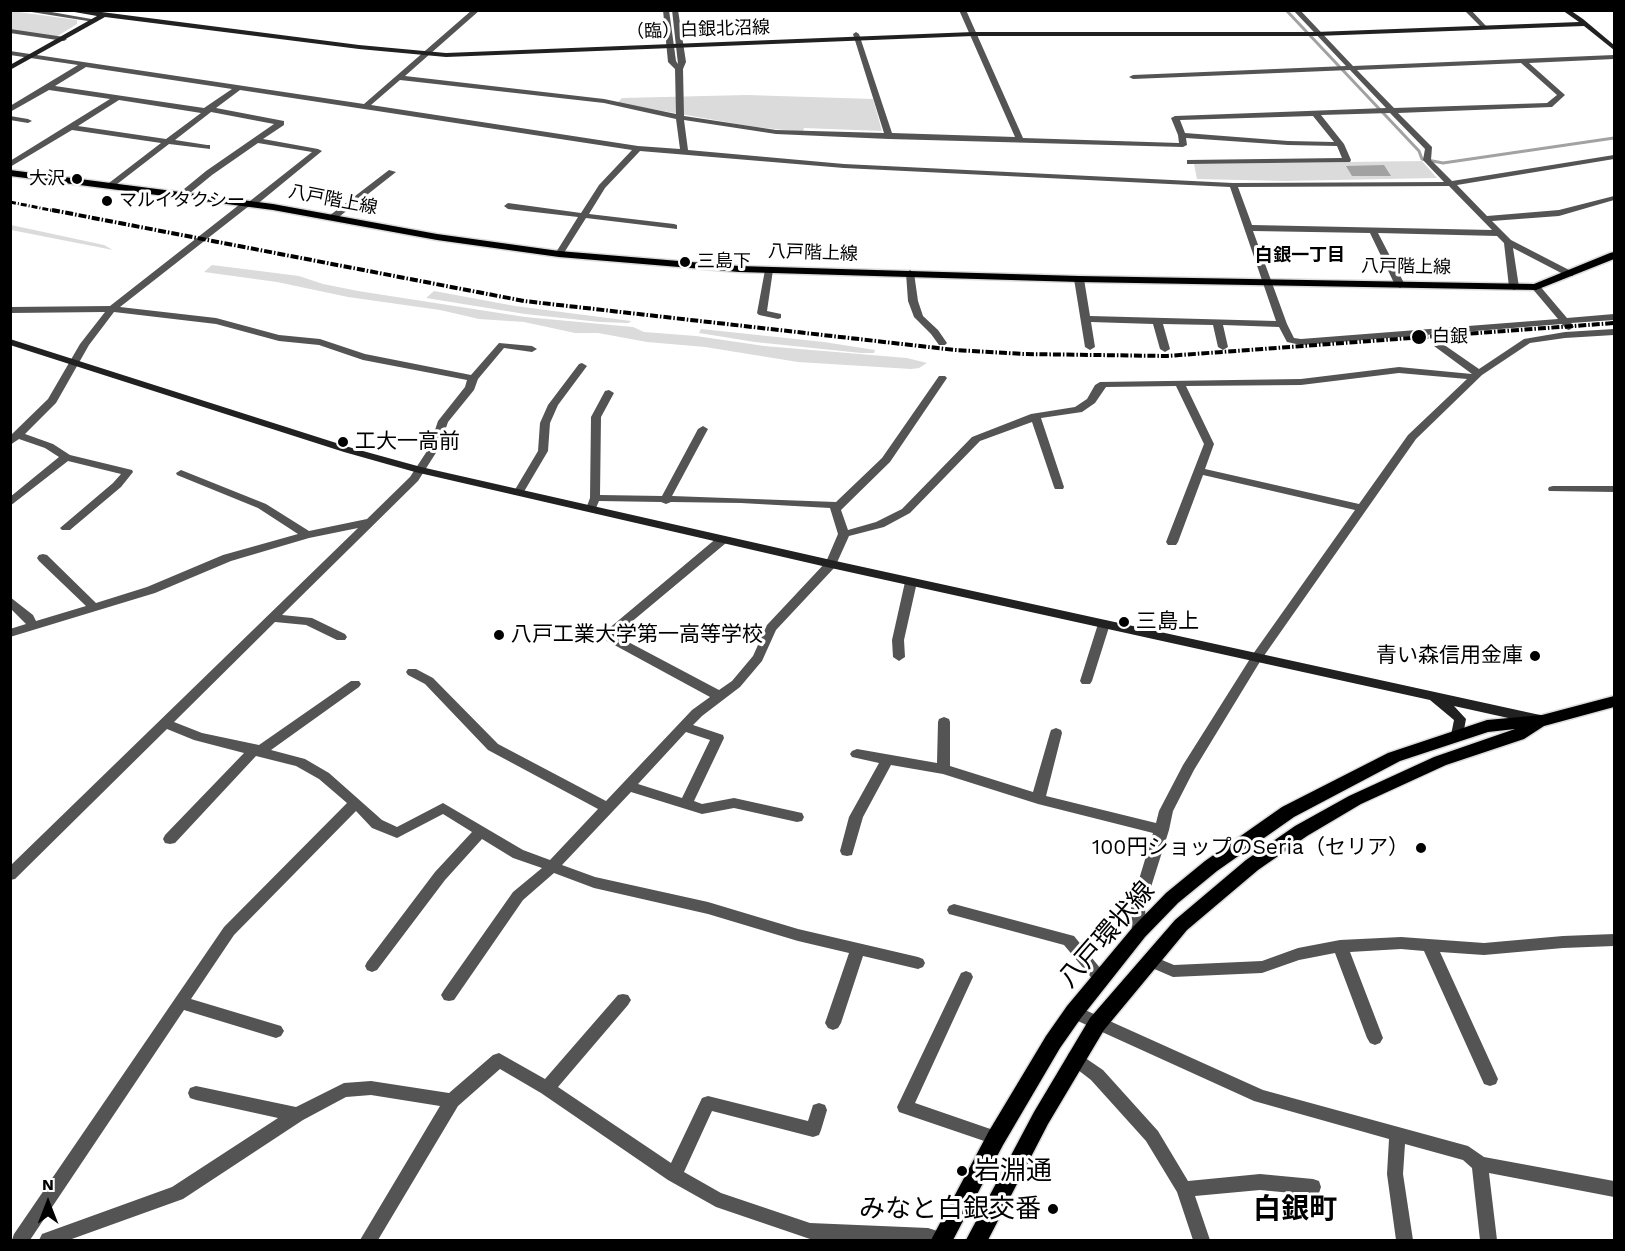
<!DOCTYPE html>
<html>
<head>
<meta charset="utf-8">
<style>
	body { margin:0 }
	#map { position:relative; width:1625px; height:1251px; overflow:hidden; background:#fff; font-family:"Work Sans",sans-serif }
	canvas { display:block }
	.frame { position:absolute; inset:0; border:12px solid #000; pointer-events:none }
	.north { position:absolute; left:18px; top:1173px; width:60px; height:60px; -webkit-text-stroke:4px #fff; paint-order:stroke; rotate:0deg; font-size:16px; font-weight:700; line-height:24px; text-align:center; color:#000 }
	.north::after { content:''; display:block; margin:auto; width:21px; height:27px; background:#000; clip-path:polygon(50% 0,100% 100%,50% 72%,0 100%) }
</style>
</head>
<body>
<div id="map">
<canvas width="1625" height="1251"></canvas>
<div class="frame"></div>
<div class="north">N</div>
</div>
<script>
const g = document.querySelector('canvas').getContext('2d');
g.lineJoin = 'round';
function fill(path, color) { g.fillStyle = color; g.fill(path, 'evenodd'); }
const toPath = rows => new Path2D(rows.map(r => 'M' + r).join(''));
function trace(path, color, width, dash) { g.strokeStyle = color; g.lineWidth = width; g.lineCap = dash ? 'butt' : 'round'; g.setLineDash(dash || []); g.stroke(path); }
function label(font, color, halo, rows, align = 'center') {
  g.font = font + ' "Work Sans","Noto Sans JP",sans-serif'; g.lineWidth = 6; g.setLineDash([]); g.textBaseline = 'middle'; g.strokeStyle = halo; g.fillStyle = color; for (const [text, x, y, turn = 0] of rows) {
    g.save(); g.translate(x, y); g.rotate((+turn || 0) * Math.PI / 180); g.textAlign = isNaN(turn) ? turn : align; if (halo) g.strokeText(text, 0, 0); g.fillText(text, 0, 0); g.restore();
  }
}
const green = toPath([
	[11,11,77,20,77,24,56,37,11,31],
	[747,95,873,99,882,131,804,128,803,132,755,127,617,103,622,98],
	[1422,161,1437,178,1284,181,1197,179,1194,164],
	[11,225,104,245,113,250,11,230],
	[212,265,299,276,323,284,358,291,525,317,633,327,644,332,696,336,764,346,907,358,927,363,919,368,911,369,798,362,705,347,647,342,598,333,575,333,524,322,479,319,440,310,348,297,277,282,204,272],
	[434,291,515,306,631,321,629,323,600,322,525,314,426,298],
	[701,329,824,342,875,350,874,353,861,353,755,342,699,333]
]);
const water = toPath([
	[1384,165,1391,176,1352,176,1346,166]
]);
const stream = toPath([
	[1286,10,1419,151,1422,159,1443,163,1614,138]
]);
const street = toPath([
	[19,10,40,10,97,20,94,22,19,10],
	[472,10,480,10,405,76,604,99,676,114,675,69,668,62,663,10,669,10,676,61,678,64,672,10,678,10,686,62,683,69,684,116,776,130,884,133,853,34,856,32,859,34,892,133,1015,137,959,10,966,10,1023,138,1179,143,1178,135,1171,118,1175,116,1386,108,1350,70,1133,79,1129,77,1133,75,1346,66,1293,10,1300,10,1353,66,1614,55,1614,59,1529,63,1565,95,1552,107,1398,113,1432,147,1431,160,1452,181,1614,155,1614,159,1457,185,1487,216,1559,210,1614,196,1614,200,1559,216,1492,221,1511,240,1573,272,1573,276,1567,276,1513,248,1519,287,1514,290,1509,287,1504,243,1497,236,1378,233,1405,285,1400,288,1395,285,1370,233,1253,231,1287,324,1294,338,1301,339,1558,319,1531,287,1536,284,1539,285,1567,318,1614,314,1614,320,1571,323,1574,327,1569,330,1566,329,1562,324,1301,345,1287,342,1279,327,1223,325,1228,347,1223,350,1218,347,1213,325,1163,324,1170,349,1165,352,1160,349,1153,324,1091,322,1095,347,1090,350,1085,347,1074,279,1079,276,1084,279,1090,316,1276,321,1230,187,844,168,640,151,605,188,589,214,674,224,677,225,677,229,586,218,562,256,559,257,555,254,578,217,508,209,504,206,508,203,581,213,599,185,632,150,240,90,216,108,284,121,284,125,263,139,318,149,322,151,255,206,249,206,120,307,216,318,279,335,320,339,365,354,471,375,499,343,532,346,537,349,532,352,504,348,478,379,474,390,448,422,439,448,418,481,282,615,312,618,345,634,347,637,345,640,337,640,306,625,275,622,174,722,202,733,259,745,351,681,359,681,361,684,359,687,271,750,305,759,329,773,382,820,397,827,443,803,523,850,550,860,598,809,488,750,425,684,408,675,406,672,408,669,416,669,433,678,498,744,606,801,692,710,710,697,607,641,605,638,607,630,718,537,726,537,728,540,726,543,617,634,617,636,719,690,732,681,753,656,767,625,826,562,838,534,830,508,741,503,671,502,666,504,661,502,599,501,596,508,588,508,587,506,590,498,591,417,605,391,609,390,614,393,601,417,600,495,662,496,698,429,703,426,708,429,672,496,836,502,882,458,939,376,945,376,947,378,890,462,841,510,848,530,876,522,902,509,972,437,1031,414,1075,407,1087,399,1095,385,1100,382,1301,379,1399,367,1472,374,1434,346,1434,342,1440,342,1479,369,1524,339,1565,332,1614,329,1614,335,1565,338,1530,343,1482,375,1416,439,1261,660,1194,770,1173,811,1169,830,1145,906,1146,932,1144,936,1139,938,1134,936,1132,932,1131,906,1153,833,1038,804,943,774,891,765,863,817,852,855,847,856,842,855,840,851,849,817,879,763,852,757,850,754,852,751,857,749,937,763,938,722,939,719,944,717,949,719,950,722,950,766,1033,792,1050,733,1051,730,1056,728,1061,730,1062,733,1046,796,1156,823,1159,811,1183,765,1253,654,1355,510,1203,475,1178,542,1176,545,1168,545,1166,542,1204,444,1176,386,1106,387,1095,403,1082,412,1041,418,1064,487,1063,489,1055,489,1054,487,1032,422,980,441,910,513,884,527,849,536,835,567,776,630,762,661,740,687,702,716,693,725,723,735,724,738,694,801,702,804,734,798,802,813,804,817,802,821,797,822,734,808,702,814,631,792,562,865,595,877,708,902,798,929,918,957,923,959,925,963,923,967,918,969,863,956,841,1023,838,1028,833,1030,828,1028,825,1023,849,953,798,941,708,914,594,888,554,873,523,900,454,1000,449,1001,444,1000,441,995,444,990,513,892,542,868,513,858,482,839,445,880,377,970,372,972,367,970,365,966,367,962,435,872,472,832,443,814,397,838,372,828,356,811,234,935,191,999,281,1026,284,1031,281,1036,276,1038,184,1010,30,1240,12,1240,14,1234,224,927,347,803,319,779,296,766,256,756,175,843,170,844,165,843,163,839,165,835,244,753,194,740,167,729,15,879,10,880,10,866,358,528,309,538,231,561,155,593,10,637,10,629,26,624,10,608,10,597,33,615,36,621,86,606,39,561,37,558,39,555,43,554,47,555,96,603,147,587,223,555,298,534,258,508,177,475,176,473,181,470,266,504,309,531,367,519,410,477,429,448,438,421,465,387,467,380,363,360,319,345,279,341,216,324,114,312,89,345,56,403,25,434,53,444,70,455,132,470,133,472,121,487,70,530,62,530,60,528,113,483,121,474,68,461,10,506,10,497,59,457,45,448,19,439,10,445,10,436,48,399,80,344,105,312,10,313,10,307,110,306,244,201,250,201,312,152,258,143,212,175,184,198,178,198,178,194,206,171,274,124,211,112,175,140,207,145,210,145,210,149,169,144,112,188,105,186,161,143,72,130,10,167,10,161,110,99,49,90,10,112,10,106,78,65,10,55,10,51,364,104,472,10],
	[1521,63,1557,95,1547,103,1394,108,1357,70,1521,63],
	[86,67,232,89,204,108,55,86,86,67],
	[400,80,604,103,676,119,680,149,638,146,371,105,400,80],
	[119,100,201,113,166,139,78,126,119,100],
	[1390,113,1425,149,1423,160,1444,182,1233,183,844,164,688,150,684,120,776,134,889,139,1183,147,1187,145,1186,138,1288,145,1337,146,1342,158,1187,160,1187,164,1190,164,1350,162,1351,160,1344,144,1321,115,1390,113],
	[1313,116,1334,142,1288,141,1185,133,1180,120,1313,116],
	[1449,186,1492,230,1252,225,1238,187,1449,186],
	[1399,373,1467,379,1408,435,1359,504,1205,469,1214,444,1186,386,1301,385,1399,373],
	[686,732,710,740,682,798,638,784,686,732],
	[1464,10,1471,10,1487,27,1487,29,1483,29,1464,10],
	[10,29,64,37,67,39,64,41,10,33,10,29],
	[10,116,28,119,32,121,28,123,10,120,10,116],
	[389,170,396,172,335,220,329,220,329,216,389,170],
	[769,267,773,270,767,311,781,314,781,318,778,319,759,315,757,313,765,270,769,267],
	[910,270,914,273,918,301,923,316,938,330,947,343,945,345,939,345,931,334,914,317,908,301,906,273,910,270],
	[582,363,587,366,558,405,550,423,548,451,522,495,514,495,513,493,538,451,540,423,548,405,579,364,582,363],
	[1553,486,1614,486,1614,492,1549,491,1548,489,1549,487,1553,486],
	[911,578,917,582,904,640,905,657,899,661,893,657,892,640,905,582,911,578],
	[1104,620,1110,624,1092,681,1090,684,1082,684,1080,681,1098,624,1104,620],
	[954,904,1074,936,1105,974,1108,978,1105,982,1100,984,1095,982,1064,945,949,914,947,910,949,906,954,904],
	[1614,934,1614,946,1563,948,1484,955,1440,952,1498,1079,1496,1084,1490,1086,1484,1084,1424,951,1401,949,1350,952,1383,1038,1380,1043,1375,1045,1370,1043,1367,1038,1335,953,1299,960,1262,973,1173,977,1145,965,1143,961,1145,957,1150,955,1174,965,1262,961,1298,948,1340,940,1401,937,1484,943,1563,936,1614,934],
	[966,971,971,973,973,977,915,1103,1002,1133,1004,1138,1002,1143,996,1145,899,1112,897,1107,961,973,966,971],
	[623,994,628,995,631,1000,628,1005,558,1087,671,1163,702,1098,708,1096,808,1121,813,1105,819,1103,825,1105,827,1110,821,1130,819,1135,813,1137,712,1111,684,1172,721,1193,810,1223,928,1228,947,1234,949,1240,810,1239,716,1207,668,1180,541,1093,500,1069,458,1106,378,1240,360,1240,440,1106,371,1095,346,1097,303,1120,183,1199,69,1240,39,1240,42,1234,172,1187,278,1118,196,1100,190,1098,188,1093,190,1088,196,1086,296,1107,344,1083,371,1081,449,1093,493,1055,499,1053,545,1079,618,995,623,994],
	[1074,1005,1263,1090,1468,1146,1484,1157,1614,1181,1614,1197,1489,1173,1497,1240,1480,1240,1472,1168,1463,1160,1405,1144,1403,1174,1413,1240,1396,1240,1387,1174,1389,1139,1254,1101,1069,1017,1066,1012,1069,1007,1074,1005],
	[1075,1051,1103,1070,1158,1131,1188,1181,1260,1174,1313,1179,1319,1181,1321,1187,1319,1193,1313,1195,1260,1190,1195,1196,1210,1240,1193,1240,1177,1192,1146,1141,1091,1080,1069,1063,1067,1058,1069,1053,1075,1051]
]);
const secondary = toPath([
	[63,10,86,10,359,45,446,53,973,32,1316,32,1579,22,1562,10,1570,10,1583,19,1614,45,1614,50,1584,26,1316,36,973,36,446,57,359,49,105,17,10,70,10,65,97,16,63,10],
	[10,339,352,448,421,467,831,560,1540,715,1545,717,1546,720,1545,723,1540,725,1454,706,1466,719,1463,735,1462,738,1457,740,1452,738,1451,735,1454,720,1430,700,831,568,415,472,344,452,10,345,10,339]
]);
const primary = toPath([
	[10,170,273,204,437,234,559,251,739,266,1079,276,1534,284,1610,253,1614,252,1614,259,1536,290,1079,282,739,272,559,257,437,240,273,210,10,176,10,170],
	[1614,696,1614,707,1544,726,1524,739,1446,765,1361,804,1307,836,1258,870,1187,930,1104,1030,1048,1124,988,1240,966,1240,1034,1112,1090,1018,1175,920,1246,860,1295,826,1349,796,1434,757,1515,729,1488,732,1400,761,1294,817,1217,871,1178,903,1145,937,1081,1018,1060,1048,1003,1145,953,1240,931,1240,989,1131,1046,1036,1067,1006,1133,927,1166,893,1205,861,1282,807,1388,753,1487,720,1542,715,1614,696]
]);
const railFar1 = toPath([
	[10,202,60,212]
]);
const rail = toPath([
	[52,210,524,301,955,350,1024,354,1167,356,1614,323]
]);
const markers = [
	[77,179,6,"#000"],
	[107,201,6,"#000"],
	[685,262,6,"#000"],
	[1419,337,8,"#000"],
	[343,442,6,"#000"],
	[1124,622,6,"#000"],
	[499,635,6,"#000"],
	[1535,656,6,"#000"],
	[1421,848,6,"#000"],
	[962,1171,6,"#000"],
	[1053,1209,6,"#000"]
];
const farStreetnames = [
	["（臨）白銀北沼線",698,30,-2],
	["八戸階上線",333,200,11],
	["八戸階上線",813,253,2],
	["八戸階上線",1406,267,1]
];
const farPoinames = [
	["大沢",65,179,"right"],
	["マルイタクシー",119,201],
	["三島下",697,262],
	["白銀",1432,337]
];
const farNeighbourhoodnames = [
	["白銀一丁目",1300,256]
];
const poiNames = [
	["工大一高前",355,442],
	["三島上",1136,622],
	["八戸工業大学第一高等学校",511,635],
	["青い森信用金庫",1523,656,"right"],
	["100円ショップのSeria（セリア）",1409,848,"right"]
];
const nearStreetnames = [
	["八戸環状線",1107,935,-49]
];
const nearPoinames = [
	["岩淵通",974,1171],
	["みなと白銀交番",1041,1209,"right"]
];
const nearQuarternames = [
	["白銀町",1295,1210]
];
fill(green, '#dbdbdb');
fill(water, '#a2a2a2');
trace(stream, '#a2a2a2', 3);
trace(primary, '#dbdbdb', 3);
fill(street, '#545454');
fill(secondary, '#212121');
fill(primary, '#000');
trace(railFar1, '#000', 3, [6, 2, 1, 2]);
trace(rail, '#000', 4, [8, 2, 1.5, 2]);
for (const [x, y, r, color] of markers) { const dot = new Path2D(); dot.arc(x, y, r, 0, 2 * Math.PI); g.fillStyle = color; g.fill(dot); trace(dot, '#fff', 2); }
label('18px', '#000', '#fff', farStreetnames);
label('18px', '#000', '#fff', farPoinames, 'left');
label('bold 18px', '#000', '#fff', farNeighbourhoodnames);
label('21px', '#000', '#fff', poiNames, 'left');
label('26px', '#000', '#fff', nearStreetnames);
label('26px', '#000', '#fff', nearPoinames, 'left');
label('bold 28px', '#000', '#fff', nearQuarternames);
</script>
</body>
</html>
